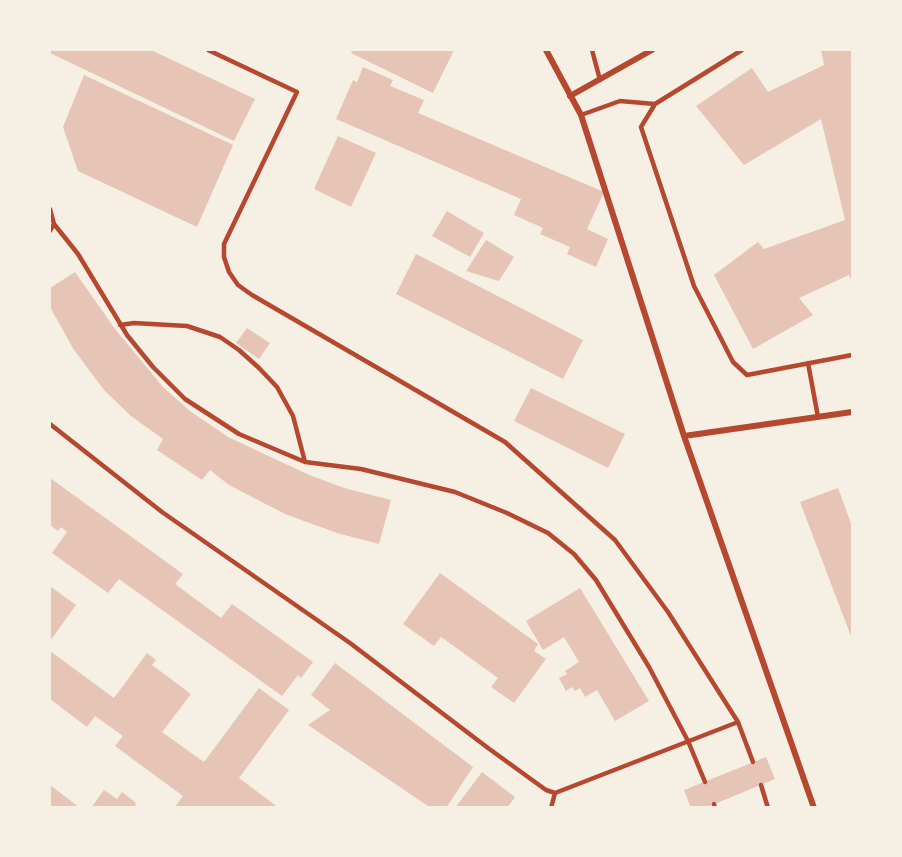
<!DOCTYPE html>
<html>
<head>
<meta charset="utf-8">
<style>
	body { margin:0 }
	#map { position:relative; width:902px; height:857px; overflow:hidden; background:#f6efe4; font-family:"PT Sans Narrow",sans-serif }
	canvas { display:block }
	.frame { position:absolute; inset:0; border:51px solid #f6efe4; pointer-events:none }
</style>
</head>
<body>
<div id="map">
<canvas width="902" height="857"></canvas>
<div class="frame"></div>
</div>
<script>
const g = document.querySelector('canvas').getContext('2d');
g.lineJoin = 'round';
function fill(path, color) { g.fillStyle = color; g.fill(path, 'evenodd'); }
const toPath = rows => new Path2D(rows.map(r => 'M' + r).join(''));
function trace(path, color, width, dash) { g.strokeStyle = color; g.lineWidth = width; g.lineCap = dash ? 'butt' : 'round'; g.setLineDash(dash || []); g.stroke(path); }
const building = toPath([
	[50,50,151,50,255,99,234,141,50,53],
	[353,50,454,50,433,93,351,53],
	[821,50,852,50,852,282,849,275,799,298,813,315,753,349,714,275,758,242,764,249,845,220,821,119,744,165,696,106,752,68,768,92,824,65],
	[363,67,393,80,390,86,424,100,418,113,604,192,587,229,608,239,596,267,567,254,570,247,540,234,543,228,514,215,521,199,336,119,353,80,357,82],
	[84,75,233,145,197,227,78,171,63,127],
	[338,136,376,153,351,207,314,189],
	[447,211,484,233,470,257,432,236],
	[486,240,514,257,499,281,466,271],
	[416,254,583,340,563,379,396,294],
	[75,272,115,329,163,387,190,411,228,437,307,474,344,488,391,500,379,544,337,533,285,514,229,485,210,470,202,480,157,450,163,439,131,416,104,390,74,350,50,307,50,288],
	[247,328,270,343,259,359,236,343],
	[531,388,625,434,608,468,514,421],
	[50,478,183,574,175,584,221,618,232,604,313,662,301,678,298,675,282,696,119,579,108,593,52,553,67,532,61,527,58,531,50,525],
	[838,488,852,526,852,639,800,502],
	[440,573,538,644,534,651,546,659,514,703,491,687,498,678,441,637,434,646,403,624],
	[51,587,76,605,50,641,50,588],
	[580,588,649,701,615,721,597,690,585,697,580,688,575,691,572,687,566,691,559,678,567,674,565,671,579,662,564,637,543,650,526,621],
	[50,651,114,698,147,653,156,660,152,665,191,694,162,732,204,762,259,688,289,710,239,778,279,808,174,808,183,796,115,746,123,736,95,716,87,727,50,699],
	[335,663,473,767,446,808,431,808,308,725,330,710,311,695],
	[766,757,775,779,705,808,691,808,684,790],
	[482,772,515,797,507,808,455,808],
	[50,785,80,808,50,808],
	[104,790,117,799,122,792,135,802,136,808,91,808]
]);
const service = toPath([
	[208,50,297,92,224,244,224,257,229,272,238,285,252,295,505,442,615,540,668,612,738,722,753,762],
	[592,50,600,80],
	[655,104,641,127,694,286,733,362,747,375,852,355],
	[581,115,620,101,655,104,742,50],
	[50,209,54,224,50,231],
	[54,224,78,254,127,335,153,367,185,399,239,434,305,462],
	[120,325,134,323,187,326,220,337,239,350,259,368,277,387,293,416,305,462,361,469,455,492,507,513,548,533,574,554,596,580,649,667,688,741,705,782],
	[808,363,818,417],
	[50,424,162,512,350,643,488,748,546,790,555,793,738,722],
	[761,785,768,808],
	[714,804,715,808],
	[551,808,555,793]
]);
const minor = toPath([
	[546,50,581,115,684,436,814,808],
	[570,96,652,50],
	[684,436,852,412]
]);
fill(building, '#e6c5b7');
trace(service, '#b5482f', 4.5);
trace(minor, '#b5482f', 6);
</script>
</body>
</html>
